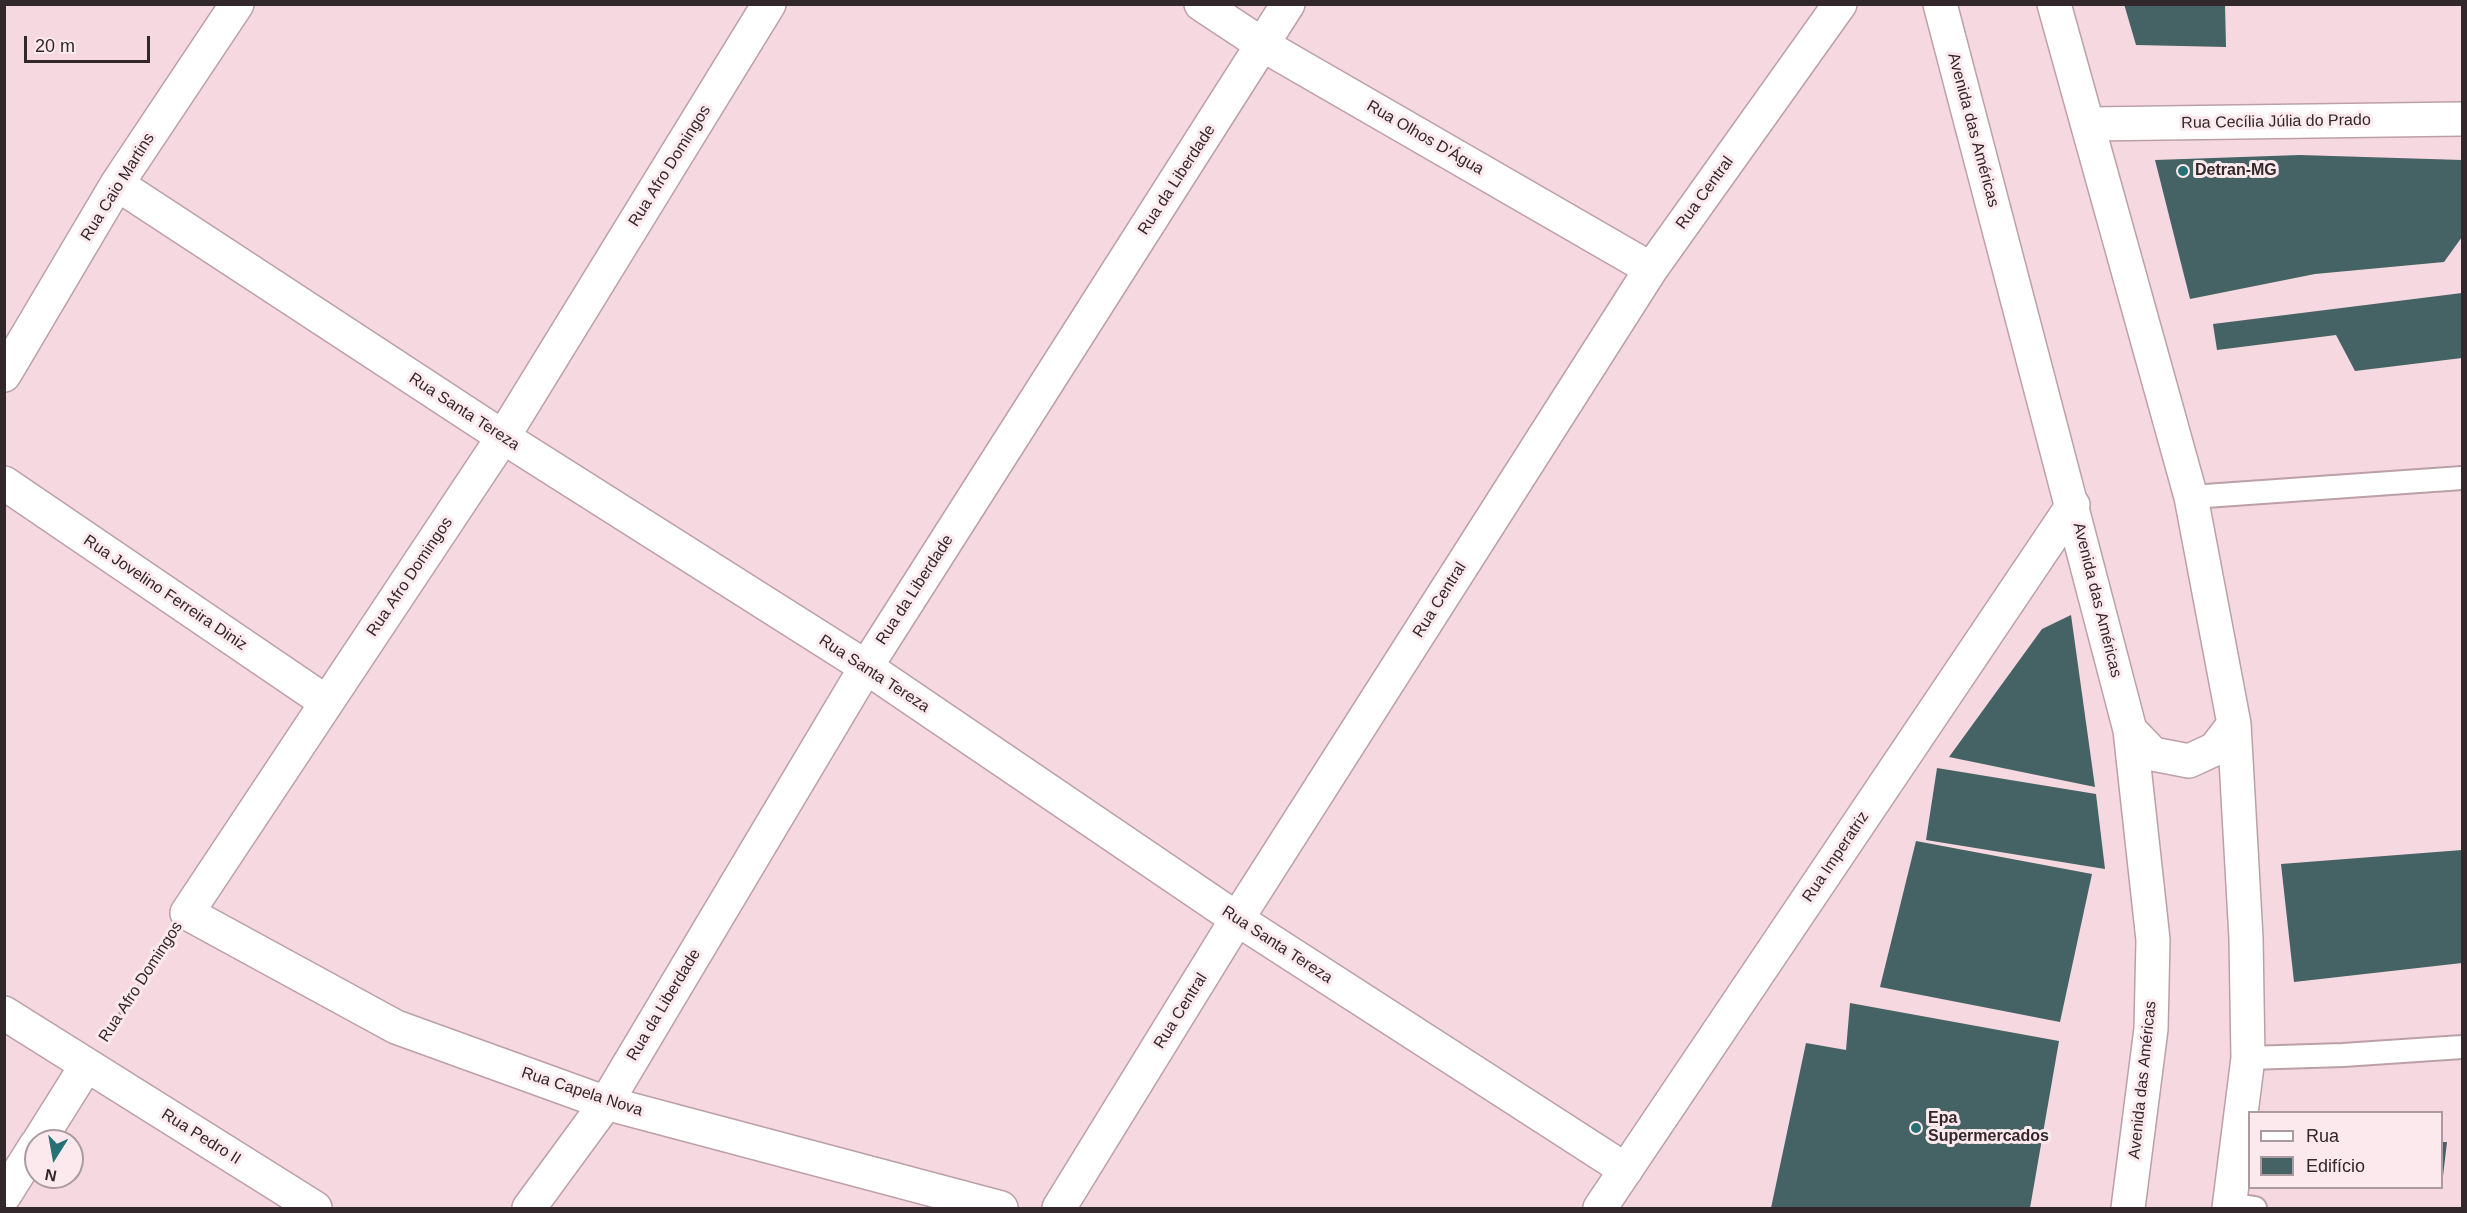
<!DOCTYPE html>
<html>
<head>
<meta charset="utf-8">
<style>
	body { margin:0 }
	#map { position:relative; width:2467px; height:1213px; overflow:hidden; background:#f6d8e0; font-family:Arial,sans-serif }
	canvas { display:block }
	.frame { position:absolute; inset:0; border:6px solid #32272a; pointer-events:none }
	.legend { position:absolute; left:2248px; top:1111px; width:195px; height:78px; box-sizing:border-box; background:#fce9ee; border:2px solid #ab9ba0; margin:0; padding:8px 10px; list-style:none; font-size:18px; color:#32272a }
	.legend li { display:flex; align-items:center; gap:12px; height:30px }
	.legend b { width:30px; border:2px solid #ab9ba0 }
	.north { position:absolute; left:24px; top:1129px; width:60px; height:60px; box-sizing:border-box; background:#fce9ee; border:2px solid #ab9ba0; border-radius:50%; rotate:191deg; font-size:16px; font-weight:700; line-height:24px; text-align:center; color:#32272a }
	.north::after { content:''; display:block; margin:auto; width:21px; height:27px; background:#267176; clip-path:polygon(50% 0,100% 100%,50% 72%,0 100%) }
	.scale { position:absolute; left:24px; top:36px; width:126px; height:27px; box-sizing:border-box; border:3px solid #32272a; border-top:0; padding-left:8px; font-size:18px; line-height:21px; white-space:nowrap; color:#32272a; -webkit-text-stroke:4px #fce9ee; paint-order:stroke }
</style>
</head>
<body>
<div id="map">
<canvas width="2467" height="1213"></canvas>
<div class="frame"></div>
<ul class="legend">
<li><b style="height:8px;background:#fff"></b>Rua</li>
<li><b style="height:16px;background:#456365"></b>Edifício</li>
</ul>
<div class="north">N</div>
<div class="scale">20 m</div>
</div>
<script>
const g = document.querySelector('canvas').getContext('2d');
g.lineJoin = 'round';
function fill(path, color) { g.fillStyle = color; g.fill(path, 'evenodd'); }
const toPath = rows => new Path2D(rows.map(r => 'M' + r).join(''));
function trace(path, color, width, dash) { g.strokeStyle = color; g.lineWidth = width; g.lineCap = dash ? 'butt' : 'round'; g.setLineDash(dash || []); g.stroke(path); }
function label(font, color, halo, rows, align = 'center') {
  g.font = font + ' Arial,sans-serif'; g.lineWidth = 6; g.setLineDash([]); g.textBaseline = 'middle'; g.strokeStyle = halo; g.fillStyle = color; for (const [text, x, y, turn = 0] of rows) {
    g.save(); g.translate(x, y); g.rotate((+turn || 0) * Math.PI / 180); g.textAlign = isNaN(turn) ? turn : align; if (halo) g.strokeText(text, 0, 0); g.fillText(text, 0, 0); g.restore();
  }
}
const building = toPath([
	[2124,4,2225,4,2226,47,2136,45],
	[2300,155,2462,160,2462,237,2444,262,2315,274,2190,299,2155,160],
	[2462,293,2462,358,2355,371,2336,335,2217,350,2213,324],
	[2071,615,2095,787,1949,757,2042,629],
	[1937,768,2096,794,2105,869,1926,840],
	[1916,841,2092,874,2060,1022,1880,987],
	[2462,850,2462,963,2294,982,2281,864],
	[1850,1003,2059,1041,2030,1208,1771,1208,1806,1043,1846,1050],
	[2442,1142,2447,1142,2443,1176,2442,1176]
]);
const path = toPath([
	[108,1032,167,943]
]);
const service = toPath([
	[2191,497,2462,478],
	[2248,1058,2343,1055,2462,1047],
	[2229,1204,2255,1208]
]);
const minor = toPath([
	[769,4,503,437,187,913,396,1027,606,1103,1001,1208],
	[1201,4,1263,45,1651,269],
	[2089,124,2462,119],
	[117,184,503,437,866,667,1237,919,1626,1170],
	[4,375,117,184,237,4],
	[4,483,326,702],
	[4,1013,315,1208],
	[39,1141,86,1066],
	[4,1196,36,1145],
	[529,1208,606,1103,866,667,1288,4],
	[1059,1208,1237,919,1651,269,1840,4],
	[1600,1208,2073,505]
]);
const primary = toPath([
	[1940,4,2130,730,2153,940,2151,1029,2128,1208],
	[2054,4,2191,497,2234,724,2246,938,2248,1058,2229,1208],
	[2130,730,2153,754,2189,761,2215,749,2234,724]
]);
const markers = [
	[2183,171,6,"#267176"],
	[1916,1128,6,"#267176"]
];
const streetNames = [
	["Rua Cecília Júlia do Prado",2276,122,-1],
	["Avenida das Américas",1973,130,75],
	["Rua Olhos D'Água",1425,138,30],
	["Rua Afro Domingos",670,166,-58],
	["Rua da Liberdade",1177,180,-57],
	["Rua Caio Martins",118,187,-58],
	["Rua Central",1705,193,-54],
	["Rua Santa Tereza",464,412,33],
	["Rua Afro Domingos",410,577,-56],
	["Rua da Liberdade",915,590,-57],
	["Rua Jovelino Ferreira Diniz",165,593,34],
	["Rua Central",1440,600,-58],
	["Avenida das Américas",2097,600,76],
	["Rua Santa Tereza",874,674,33],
	["Rua Imperatriz",1836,857,-56],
	["Rua Santa Tereza",1277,945,33],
	["Rua Afro Domingos",141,982,-57],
	["Rua da Liberdade",664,1005,-59],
	["Rua Central",1181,1011,-58],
	["Avenida das Américas",2143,1080,-84],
	["Rua Capela Nova",582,1092,18],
	["Rua Pedro II",201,1137,32]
];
const poiNames = [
	["Detran-MG",2195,171],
	["Epa",1928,1119],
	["Supermercados",1928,1137]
];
fill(building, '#456365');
trace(service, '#bca0a7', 26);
trace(minor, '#bca0a7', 36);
trace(primary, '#bca0a7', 36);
trace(path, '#a28c92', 4, [6, 3]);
trace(service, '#fff', 22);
trace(minor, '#fff', 33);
trace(primary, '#fff', 33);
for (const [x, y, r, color] of markers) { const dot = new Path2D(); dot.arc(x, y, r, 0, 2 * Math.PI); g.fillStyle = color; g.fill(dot); trace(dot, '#fce9ee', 2); }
label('16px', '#32272a', '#fce9ee', streetNames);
label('bold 16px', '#32272a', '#fce9ee', poiNames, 'left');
</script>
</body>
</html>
